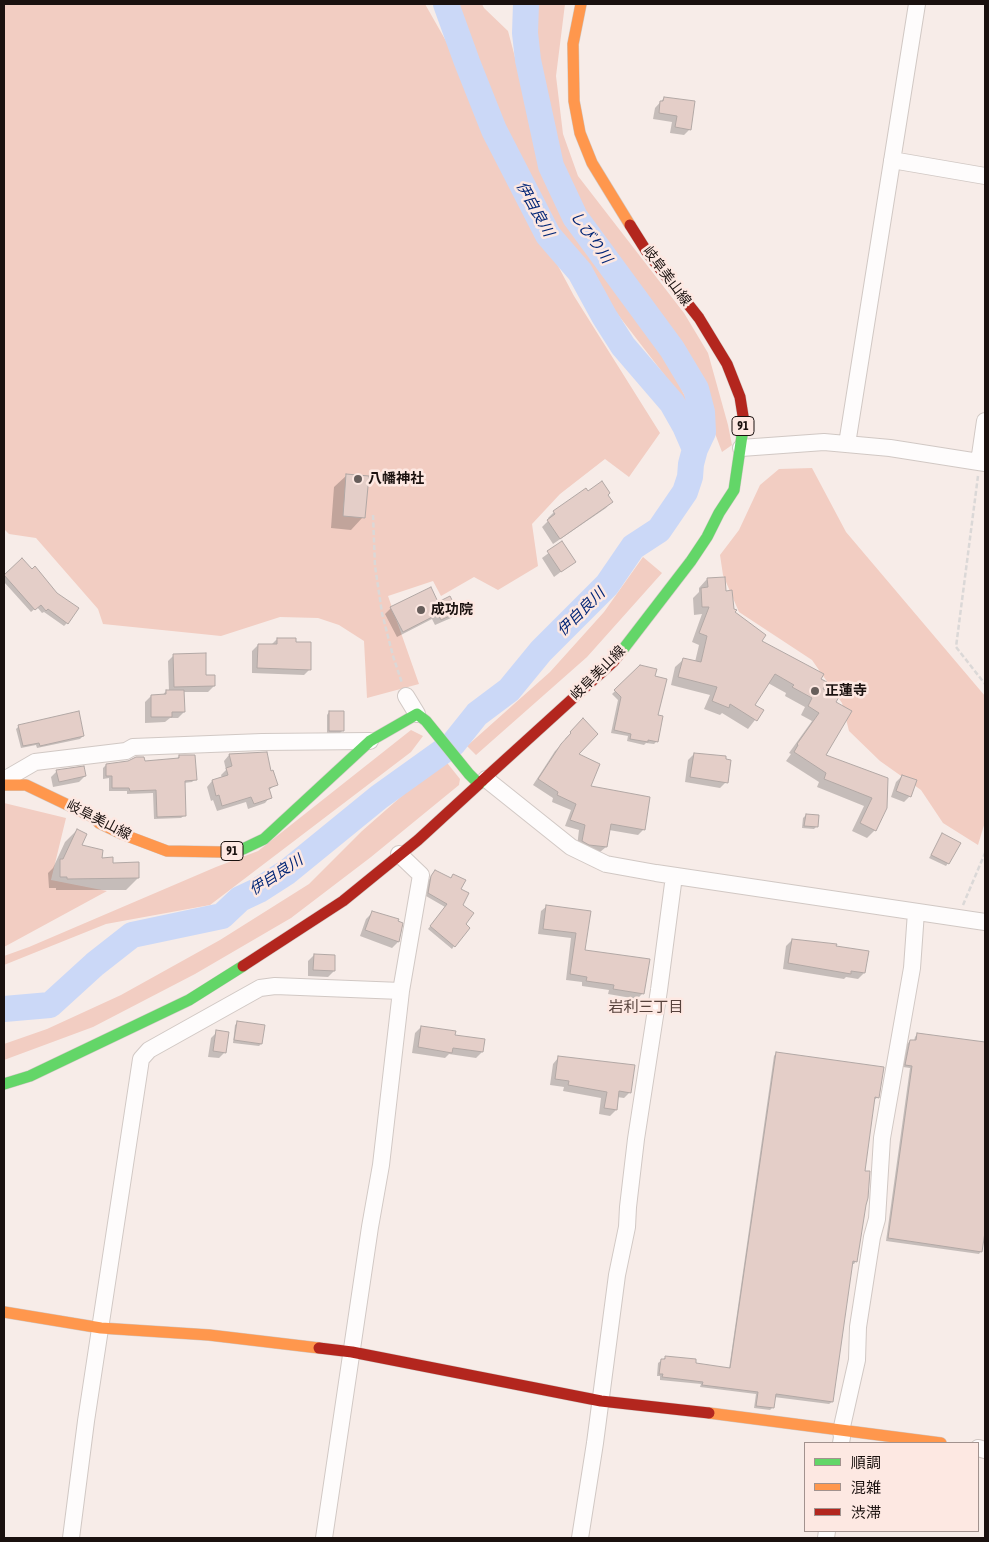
<!DOCTYPE html>
<html>
<head>
<meta charset="utf-8">
<style>
	body { margin:0 }
	#map { position:relative; width:989px; height:1542px; overflow:hidden; background:#f7ece8; font-family:"Asap Condensed","Noto Sans JP",sans-serif }
	canvas { display:block }
	.frame { position:absolute; inset:0; border:5px solid #1a110f; pointer-events:none }
	.legend { position:absolute; left:804px; top:1442px; width:175px; height:90px; box-sizing:border-box; background:#fde8e2; border:1px solid #a2928e; margin:0; padding:6px 9px; list-style:none; font-size:15px; color:#1a110f }
	.legend li { display:flex; align-items:center; gap:10px; height:25px }
	.legend b { width:25px; border:1px solid #a2928e }
</style>
</head>
<body>
<div id="map">
<canvas width="989" height="1542"></canvas>
<div class="frame"></div>
<ul class="legend">
<li><b style="height:6px;background:#63d668"></b>順調</li>
<li><b style="height:6px;background:#ff974d"></b>混雑</li>
<li><b style="height:6px;background:#b3261e"></b>渋滞</li>
</ul>
</div>
<script>
const g = document.querySelector('canvas').getContext('2d');
g.lineJoin = 'round';
function fill(path, color) { g.fillStyle = color; g.fill(path, 'evenodd'); }
const toPath = rows => new Path2D(rows.map(r => 'M' + r).join(''));
function trace(path, color, width, dash) { g.strokeStyle = color; g.lineWidth = width; g.lineCap = dash ? 'butt' : 'round'; g.setLineDash(dash || []); g.stroke(path); }
function label(font, color, halo, rows, align = 'center') {
  g.font = font + ' "Asap Condensed","Noto Sans JP",sans-serif'; g.lineWidth = 5; g.setLineDash([]); g.textBaseline = 'middle'; g.strokeStyle = halo; g.fillStyle = color; for (const [text, x, y, turn = 0] of rows) {
    g.save(); g.translate(x, y); g.rotate((+turn || 0) * Math.PI / 180); g.textAlign = isNaN(turn) ? turn : align; if (halo) g.strokeText(text, 0, 0); g.fillText(text, 0, 0); g.restore();
  }
}
const green = toPath([
	[4,4,425,4,446,41,504,164,574,296,660,433,629,477,605,459,560,494,532,524,538,566,498,590,474,577,441,596,433,581,388,596,419,684,367,698,364,641,339,625,318,618,280,617,221,636,103,624,98,609,36,538,9,534,4,529],
	[453,4,482,4,484,8,508,31,544,166,570,224,626,299,664,355,693,412,545,220,523,174],
	[538,4,565,4,556,76,563,134,578,176,684,313,708,353,728,425,732,445,722,452,699,391,666,327,591,220,563,173,547,126,538,60,537,12],
	[812,468,846,532,985,696,985,822,978,845,943,823,921,790,880,761,849,731,842,703,812,660,739,612,723,575,720,555,739,530,760,485,779,469],
	[643,557,662,573,587,657,476,755,467,746,550,672,604,612],
	[411,730,423,736,411,752,210,905,106,924,4,965,4,956,29,947,216,867,258,851],
	[444,759,460,779,459,785,371,857,291,918,195,974,93,1027,4,1060,4,1044,47,1029,121,995,220,940,309,884,362,831],
	[4,803,66,818,51,880,107,891,4,947]
]);
const shadow = toPath([
	[664,98,690,129,684,135,670,133,672,122,653,119,655,108],
	[347,475,363,517,351,530,331,528,334,487],
	[586,490,588,493,607,495,611,502,606,508,553,544,542,527,549,520,548,518,554,512],
	[562,543,574,562,554,577,542,558],
	[21,560,67,623,64,626,44,612,42,613,37,607,31,612,4,582,4,575],
	[724,578,725,592,734,612,760,641,819,679,822,690,834,703,824,756,887,779,875,830,867,838,852,831,864,806,817,787,819,782,786,761,791,754,789,753,812,721,801,715,805,707,785,696,786,693,768,683,754,705,762,711,748,729,722,713,720,715,704,709,710,695,671,685,675,667,684,659,695,662,699,645,692,642,702,614,694,615,693,598,699,592,699,588,707,579],
	[438,604,457,612,451,618,435,625,432,619,397,637,385,614,391,608],
	[277,639,295,643,310,669,304,675,252,673,252,651,258,645,271,645],
	[174,655,205,676,214,686,208,692,183,692,184,712,178,718,170,718,165,722,145,723,145,702,151,696,162,696,166,691,169,691,168,661],
	[640,667,654,676,657,716,657,741,654,744,646,743,644,745,627,741,628,736,611,733,618,700,612,694],
	[329,712,343,730,340,733,327,733,327,715],
	[583,720,576,754,589,787,644,829,638,835,609,830,606,847,600,852,577,847,579,830,565,826,571,810,552,802,553,798,533,785,555,751,566,740,565,739],
	[19,726,83,736,80,739,37,748,36,745,21,748,16,729],
	[694,754,726,782,720,788,685,782,688,760],
	[229,755,270,772,276,784,268,791,270,797,265,803,248,809,246,802,217,811,213,800,211,801,207,787,212,781,222,778,221,775,226,770,224,761],
	[179,756,195,779,192,782,184,783,185,815,181,818,154,819,153,793,127,794,127,791,109,791,109,778,103,779,103,768,106,765,176,760],
	[57,771,85,776,79,782,53,787,51,777],
	[902,776,910,796,904,802,891,797,896,782],
	[806,815,816,827,814,829,802,828,803,818],
	[77,830,80,846,100,859,138,878,126,890,56,890,56,888,49,888,48,873,53,868,65,842],
	[942,835,948,863,946,866,929,858],
	[435,871,450,879,453,876,460,889,464,924,454,946,452,949,428,929,445,907,426,896,428,881],
	[547,906,589,912,584,951,643,993,637,999,608,994,609,990,582,986,582,982,566,980,571,938,538,934,541,911],
	[372,913,401,923,398,942,392,948,360,936,366,919],
	[792,940,835,947,864,973,858,979,846,977,844,979,783,969,786,946],
	[314,955,334,971,328,977,308,976,308,961],
	[238,1022,261,1044,259,1046,233,1043,235,1025],
	[421,1027,482,1052,476,1058,449,1054,445,1058,412,1053,415,1033],
	[217,1032,225,1052,219,1058,208,1057,211,1038],
	[917,1034,985,1043,985,1224,981,1251,979,1254,886,1241,910,1068,903,1067,907,1044,910,1041,914,1041,915,1037],
	[776,1053,878,1097,874,1100,863,1172,856,1261,854,1264,851,1264,832,1402,829,1404,774,1397,773,1407,770,1410,754,1408,756,1394,700,1387,701,1384,660,1380,660,1376,657,1376,658,1363,666,1357,694,1364,729,1369,774,1056],
	[558,1058,630,1092,624,1098,617,1097,616,1110,610,1116,599,1114,601,1098,563,1091,564,1087,550,1085,553,1064]
]);
const river = toPath([
	[446,4,467,62,494,130,548,235,580,272,604,316,623,346,672,403,685,426,695,449],
	[4,1009,50,1005,95,964,132,935,222,916,240,899,259,890,287,872,379,797,453,744,477,714,509,690,541,651,607,585,633,547,659,530,685,492,690,477,691,464,695,449,703,432,702,412,696,389,672,349,575,217,551,166,528,60,525,33,526,4]
]);
const building = toPath([
	[664,97,695,101,691,130,675,127,677,116,659,113,660,101,663,101,664,97],
	[346,474,369,476,365,518,343,516,346,474],
	[602,481,610,493,608,495,613,502,560,539,547,520,555,514,553,511,586,488,588,491,602,481],
	[562,541,576,562,561,572,547,551,562,541],
	[22,558,32,569,35,566,57,593,79,608,68,624,48,609,46,611,41,605,35,610,4,575,22,558],
	[725,577,726,591,732,590,734,609,737,610,735,612,766,635,762,641,824,674,821,679,827,682,823,689,839,697,836,702,852,711,826,755,888,778,887,808,876,831,860,823,872,798,824,779,826,773,794,752,798,745,797,744,819,713,808,706,812,698,792,687,794,685,775,674,755,705,764,710,757,721,730,704,729,708,712,701,717,687,678,677,683,658,701,662,707,636,699,633,709,607,702,607,701,588,708,587,707,578,725,577],
	[431,587,438,602,450,596,458,612,441,620,438,614,403,632,390,607,431,587],
	[277,638,296,638,296,642,311,642,311,670,257,668,258,644,277,644,277,638],
	[206,653,206,675,215,675,215,686,174,687,173,654,206,653],
	[640,665,657,669,655,676,667,679,658,715,663,716,658,742,648,740,648,742,630,739,631,734,614,730,621,697,614,690,640,665],
	[166,690,184,690,185,712,172,712,172,717,151,717,151,695,166,694,166,690],
	[79,711,84,736,40,746,39,743,23,746,18,725,79,711],
	[329,711,344,711,344,731,329,731,329,711],
	[583,718,598,734,579,754,600,764,591,786,650,797,645,830,611,824,607,847,589,845,582,841,585,825,570,820,576,804,557,795,558,792,538,779,561,744,571,733,570,732,583,718],
	[267,752,271,771,273,770,278,785,269,788,272,798,254,804,251,797,222,806,219,795,216,796,212,780,228,775,226,768,232,766,229,754,267,752],
	[694,753,726,756,726,759,731,760,728,783,690,777,694,753],
	[179,755,195,755,197,780,185,781,186,816,157,817,156,790,130,791,129,788,112,788,112,776,106,776,106,764,128,761,136,757,144,757,145,761,179,758,179,755],
	[84,766,86,776,59,782,56,770,84,766],
	[902,775,917,780,911,797,896,791,902,775],
	[806,814,819,815,818,827,804,826,806,814],
	[77,829,87,834,82,845,103,850,102,858,113,857,113,863,139,862,139,878,67,879,67,877,60,877,60,859,63,859,77,829],
	[942,833,961,843,949,864,931,855,942,833],
	[435,870,451,878,453,874,466,880,461,889,469,893,463,905,474,913,466,924,470,928,455,947,430,926,447,904,428,893,431,876,435,870],
	[546,905,591,911,585,950,650,959,644,994,613,989,614,985,586,981,587,977,570,974,576,933,543,929,546,905],
	[372,911,399,919,398,921,403,923,399,942,365,930,372,911],
	[792,939,837,944,836,946,869,951,865,973,851,971,851,974,788,963,792,939],
	[314,954,335,955,335,971,313,970,314,954],
	[237,1021,265,1025,262,1044,234,1040,237,1021],
	[421,1026,456,1031,455,1035,485,1039,483,1052,453,1048,452,1053,418,1047,421,1026],
	[216,1030,229,1032,226,1053,213,1051,216,1030],
	[917,1033,985,1042,985,1232,982,1252,888,1238,912,1066,905,1065,910,1040,916,1040,917,1033],
	[776,1052,884,1067,879,1098,875,1097,865,1171,870,1171,868,1198,866,1205,857,1262,853,1261,833,1402,776,1394,774,1408,756,1406,758,1392,702,1385,703,1382,662,1377,663,1374,659,1374,661,1359,665,1359,665,1356,696,1359,696,1363,730,1368,776,1052],
	[558,1056,635,1065,631,1093,619,1091,617,1110,604,1108,607,1092,568,1085,569,1081,555,1079,558,1056]
]);
const path = toPath([
	[978,476,956,647,985,684],
	[373,515,375,566,382,613,393,656,402,683],
	[963,905,985,853]
]);
const street = toPath([
	[892,160,985,176],
	[847,444,917,4],
	[741,448,824,442,890,448,985,463],
	[979,462,985,421],
	[406,696,417,714],
	[486,779,571,847,606,864,656,873,985,922],
	[4,780,35,762,126,751,133,747,262,742,370,741],
	[841,1443,842,1437,841,1431,857,1360,858,1327,872,1237,877,1219,882,1138,912,968,916,912],
	[978,1448,985,1450],
	[71,1538,86,1421,141,1059,149,1050,260,988,275,986,401,991],
	[324,1538,370,1227,381,1165,401,991,421,875,399,854],
	[580,1538,595,1443,617,1275,627,1227,628,1207,636,1139,659,990,674,876],
	[826,1538,827,1531]
]);
const fast = toPath([
	[621,652,691,561,707,537,719,513,734,490,744,422],
	[222,852,243,849,264,839,370,741,417,714,426,721,469,774,479,784,482,781],
	[4,1084,30,1076,189,1000,243,966]
]);
const slow = toPath([
	[581,4,573,44,574,101,580,133,592,163,630,225],
	[4,785,26,785,95,818,99,823,122,834,167,851,222,852],
	[4,1312,101,1328,209,1335,319,1348],
	[709,1413,941,1443]
]);
const jam = toPath([
	[630,225,647,252,699,318,727,364,740,397,744,422],
	[482,781,613,662,621,652],
	[243,966,343,901,418,840,479,784],
	[319,1348,352,1352,601,1401,709,1413]
]);
const markers = [
	[358,479,5,"#675e5b"],
	[421,610,5,"#675e5b"],
	[815,691,5,"#675e5b"]
];
const shields = [
	[743,426,22],
	[232,851,22]
];
const shieldNames = [
	["91",743,426],
	["91",232,851]
];
const streetNames = [
	["岐阜美山線",667,276,53],
	["岐阜美山線",598,673,-45],
	["岐阜美山線",99,820,27]
];
const poiNames = [
	["八幡神社",368,479],
	["成功院",431,610],
	["正蓮寺",825,691]
];
const waterNames = [
	["伊自良川",535,209,61],
	["しびり川",591,237,55],
	["伊自良川",581,612,-45],
	["伊自良川",276,875,-33]
];
const neighbourhoodNames = [
	["岩利三丁目",646,1007]
];
fill(green, '#f2cdc2');
fill(shadow, '#0003');
trace(river, '#cbd8f7', 26);
fill(building, '#e4cec8');
trace(building, '#b2a8a5', 1);
trace(street, '#d1c8c4', 18);
trace(fast, '#d1c8c4', 12);
trace(slow, '#d1c8c4', 12);
trace(jam, '#d1c8c4', 12);
trace(path, '#dbd8d7', 2.5, [5, 2.5]);
trace(street, '#fefcfc', 16);
trace(fast, '#63d668', 11);
trace(slow, '#ff974d', 11);
trace(jam, '#b3261e', 11);
for (const [x, y, r, color] of markers) { const dot = new Path2D(); dot.arc(x, y, r, 0, 2 * Math.PI); g.fillStyle = color; g.fill(dot); trace(dot, '#fde8e2', 2); }
for (const [x, y, w] of shields) { const box = new Path2D(); box.roundRect(x - w / 2, y - 9.5, w, 19, 4); g.fillStyle = '#fde8e2'; g.fill(box); trace(box, '#1a110f', 1); }
label('bold 12px', '#1a110f', null, shieldNames);
label('14px', '#1a110f', '#fde8e2', streetNames);
label('bold 14px', '#1a110f', '#fde8e2', poiNames, 'left');
label('italic 15px', '#042777', '#fde8e2', waterNames);
label('15px', '#57423c', '#fde8e2', neighbourhoodNames);
</script>
</body>
</html>
